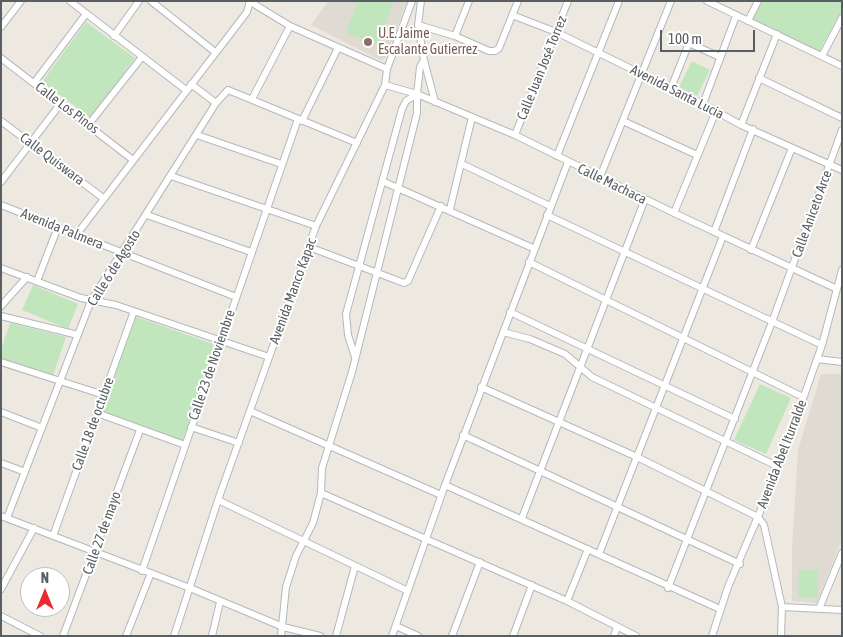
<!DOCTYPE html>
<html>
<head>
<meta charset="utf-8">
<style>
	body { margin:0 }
	#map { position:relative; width:843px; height:637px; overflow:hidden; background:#ede9e1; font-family:"Asap Condensed",sans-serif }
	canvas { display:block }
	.frame { position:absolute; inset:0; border:2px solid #595e62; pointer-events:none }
	.north { position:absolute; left:20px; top:567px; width:50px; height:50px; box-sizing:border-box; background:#fff; border:1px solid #bdbfc0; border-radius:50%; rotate:0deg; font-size:14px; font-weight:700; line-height:20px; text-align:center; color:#595e62 }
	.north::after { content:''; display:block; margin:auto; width:18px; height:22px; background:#eb292f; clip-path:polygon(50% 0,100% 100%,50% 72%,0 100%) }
	.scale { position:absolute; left:660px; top:30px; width:95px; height:22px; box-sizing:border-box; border:2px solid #595e62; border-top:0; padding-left:6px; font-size:15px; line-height:18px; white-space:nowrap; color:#595e62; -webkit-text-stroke:4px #fff; paint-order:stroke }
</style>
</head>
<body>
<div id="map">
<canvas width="843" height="637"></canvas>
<div class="frame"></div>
<div class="north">N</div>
<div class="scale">100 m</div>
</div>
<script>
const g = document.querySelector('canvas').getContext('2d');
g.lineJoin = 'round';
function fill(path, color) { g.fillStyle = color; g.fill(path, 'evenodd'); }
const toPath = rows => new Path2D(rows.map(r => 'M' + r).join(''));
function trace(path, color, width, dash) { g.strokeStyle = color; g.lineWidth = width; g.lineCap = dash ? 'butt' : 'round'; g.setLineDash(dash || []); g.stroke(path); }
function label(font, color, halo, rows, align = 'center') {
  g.font = font + ' "Asap Condensed",sans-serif'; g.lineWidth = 4; g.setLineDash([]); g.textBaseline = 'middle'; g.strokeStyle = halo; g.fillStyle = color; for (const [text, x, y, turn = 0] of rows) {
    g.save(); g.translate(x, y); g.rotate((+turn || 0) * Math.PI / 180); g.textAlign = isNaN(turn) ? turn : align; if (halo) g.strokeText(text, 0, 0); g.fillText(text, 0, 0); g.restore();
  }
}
const education = toPath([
	[328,1,407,1,385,59,380,60,311,25],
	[821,374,842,374,842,539,817,603,792,601,792,549,798,450]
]);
const green = toPath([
	[358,1,394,1,378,45,346,33],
	[760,1,842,1,842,10,819,52,751,18],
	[86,22,135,58,91,118,42,82],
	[692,61,710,70,697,96,679,87],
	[33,285,78,304,68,329,22,310],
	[134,316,216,345,182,442,103,413],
	[10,323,66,337,52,378,1,360,1,350],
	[760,384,791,398,766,454,734,440],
	[799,570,818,570,818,597,798,597]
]);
const minor = toPath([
	[70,1,186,90],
	[151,1,215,52],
	[249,1,290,26,387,69],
	[707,1,842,66],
	[512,15,556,32,703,104,741,125,842,170],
	[748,21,758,1],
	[418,25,455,36,489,51,495,51,499,48,518,1],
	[1,27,21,1],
	[114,36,139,1],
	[455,36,469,1],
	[822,56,842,18],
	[1,58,133,160],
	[424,60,435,102],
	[759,78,842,118],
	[34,83,86,14],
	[191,84,216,103],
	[385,85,417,94,515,135,674,213,837,289],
	[671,88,689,43,720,57],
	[417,94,420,67,424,60,418,25,421,1],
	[252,99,290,26],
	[703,104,736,16],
	[1,121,103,198],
	[302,121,338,48],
	[623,121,697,155],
	[89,124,142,57],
	[741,125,777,34],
	[197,135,281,164],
	[515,135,568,1],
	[557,156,619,1],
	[462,164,550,206],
	[171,176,316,226],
	[600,177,671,1],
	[382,181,535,249],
	[1,182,61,103],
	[1,205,236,297],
	[450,209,472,117],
	[674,213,716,111],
	[147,215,251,252],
	[547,215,822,345],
	[714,232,753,129],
	[77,234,247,12,250,1],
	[309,247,404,283,408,281,441,206],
	[751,250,792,148],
	[529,262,803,397],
	[1,268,81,298,116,305,269,357],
	[37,281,58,227],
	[1,306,27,277],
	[510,312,735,419],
	[1,316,78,335],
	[503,332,530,339,565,354,592,377,779,467],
	[817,359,842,362],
	[1,362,104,395],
	[481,387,637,457,758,517,764,525,782,607,781,636],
	[250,411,441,495],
	[1,412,42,428],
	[97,413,185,445],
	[191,427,239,443],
	[463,435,740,564],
	[1,463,25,472],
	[445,485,568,162],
	[321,493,567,601,636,636],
	[218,500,408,591],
	[1,516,190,588,283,627,320,636],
	[7,518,91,301,216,103,228,90,357,143],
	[522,518,645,199],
	[53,536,134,311],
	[599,554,723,236],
	[142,571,298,119],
	[668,588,772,322,842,130],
	[1,589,34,528],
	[567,601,588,549],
	[782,607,842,610],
	[819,609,842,553],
	[1,616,40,636],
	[396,626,418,636],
	[63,636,140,430],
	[126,636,151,573],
	[174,636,218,500,316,226,385,85,387,69,412,1],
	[212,636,220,602],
	[281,636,286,587,296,556,313,523,321,493,322,468,352,372,417,113,417,94,406,101,402,109,346,314,348,335,355,357],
	[336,636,355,566],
	[392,636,445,485,720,609],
	[452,636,480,562],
	[513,636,532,585],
	[614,636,617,627],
	[712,636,728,587,779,467,822,345,842,270]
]);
const markers = [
	[368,42,5,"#8d6e63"]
];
const educationNames = [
	["U.E. Jaime",378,34],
	["Escalante Gutierrez",378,50]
];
const streetNames = [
	["Calle Juan José Torrez",542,68,-68],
	["Avenida Santa Lucia",677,92,27],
	["Calle Los Pinos",67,108,37],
	["Calle Quiswara",52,159,37],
	["Calle Machaca",612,184,26],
	["Calle Aniceto Arce",812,214,-70],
	["Avenida Palmera",62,229,22],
	["Calle 6 de Agosto",114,268,-58],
	["Avenida Manco Kapac",293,291,-70],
	["Calle 23 de Noviembre",212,365,-71],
	["Calle 18 de octubre",93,424,-70],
	["Avenida Abel Iturralde",782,454,-69],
	["Calle 27 de mayo",102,533,-70]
];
fill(education, '#dfdad2');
fill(green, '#c1e5bc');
trace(minor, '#b4b8bc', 8);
trace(minor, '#fff', 6);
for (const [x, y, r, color] of markers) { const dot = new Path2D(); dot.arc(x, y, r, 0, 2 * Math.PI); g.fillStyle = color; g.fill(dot); trace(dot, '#fff', 2); }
label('14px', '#785e54', '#fff', educationNames, 'left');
label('14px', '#595e62', '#fff', streetNames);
</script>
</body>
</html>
